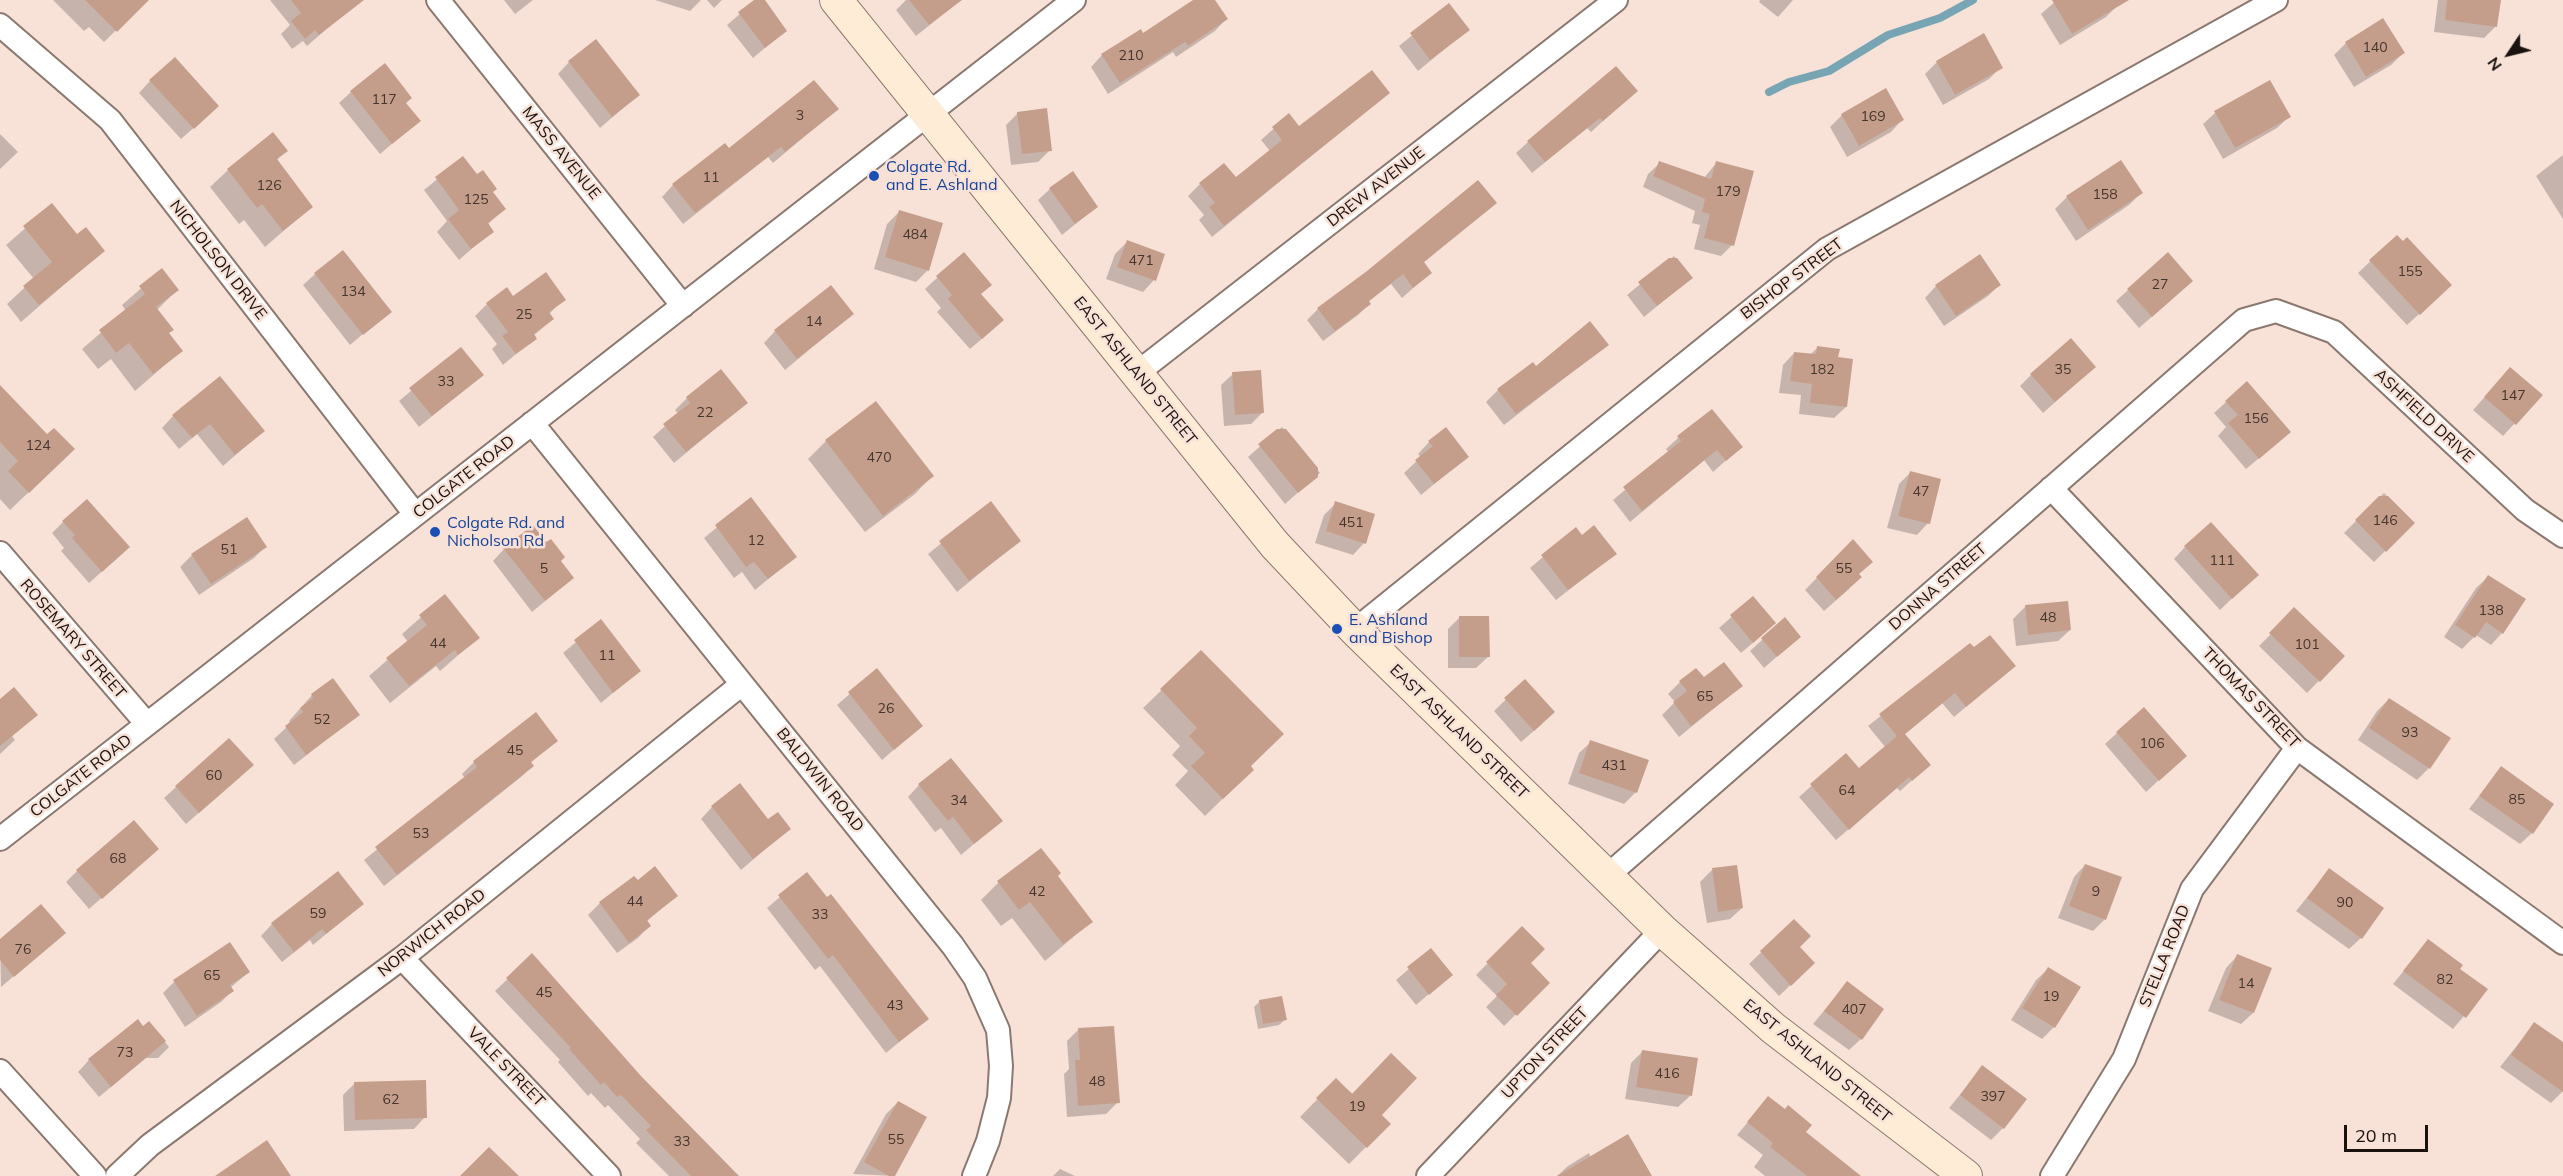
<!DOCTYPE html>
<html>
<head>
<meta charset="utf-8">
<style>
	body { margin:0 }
	#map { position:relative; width:2563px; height:1176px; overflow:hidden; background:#f8e2d8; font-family:Mulish,sans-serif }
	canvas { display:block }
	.north { position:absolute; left:2479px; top:24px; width:60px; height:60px; -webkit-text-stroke:4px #f8e2d8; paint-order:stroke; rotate:235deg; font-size:16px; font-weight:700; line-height:24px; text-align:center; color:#19120f }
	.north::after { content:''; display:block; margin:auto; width:21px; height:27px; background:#19120f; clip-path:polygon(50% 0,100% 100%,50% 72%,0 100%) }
	.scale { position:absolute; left:2344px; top:1125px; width:84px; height:27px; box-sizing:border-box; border:3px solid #19120f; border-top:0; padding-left:8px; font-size:18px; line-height:21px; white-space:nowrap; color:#19120f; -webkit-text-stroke:4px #f8e2d8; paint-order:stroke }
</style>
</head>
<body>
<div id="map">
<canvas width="2563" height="1176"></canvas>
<div class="north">N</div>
<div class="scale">20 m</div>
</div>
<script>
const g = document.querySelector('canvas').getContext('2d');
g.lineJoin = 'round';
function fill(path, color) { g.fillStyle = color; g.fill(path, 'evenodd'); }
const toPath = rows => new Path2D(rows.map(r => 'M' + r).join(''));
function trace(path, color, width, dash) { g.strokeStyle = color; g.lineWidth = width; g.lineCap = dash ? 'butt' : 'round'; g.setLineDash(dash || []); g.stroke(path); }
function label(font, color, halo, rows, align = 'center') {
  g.font = font + ' Mulish,sans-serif'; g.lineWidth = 5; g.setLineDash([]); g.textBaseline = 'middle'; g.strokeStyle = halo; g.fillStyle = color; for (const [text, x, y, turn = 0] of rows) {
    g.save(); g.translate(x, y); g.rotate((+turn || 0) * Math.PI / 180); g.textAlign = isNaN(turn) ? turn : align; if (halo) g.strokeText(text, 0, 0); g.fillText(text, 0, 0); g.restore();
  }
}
const shadow = toPath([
	[53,0,137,0,142,5,104,42,89,27,84,31],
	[270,0,337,0,346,12,307,46,303,41,292,49,281,34,290,25],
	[504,0,533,0,515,14],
	[655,0,701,0,690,11],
	[707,0,722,0,714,8],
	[756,0,763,0,785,31,753,58,727,25],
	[906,0,961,0,916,36,896,10],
	[1195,0,1214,0,1226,19,1215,31,1176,57,1173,52,1108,94,1091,67,1102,55,1143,35],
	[1760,0,1793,0,1778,17,1759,2],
	[2057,0,2114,0,2118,5,2106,17,2060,45,2041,14],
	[2438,0,2499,0,2496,26,2484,38,2434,32],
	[1449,5,1468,30,1418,71,1399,46],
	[2346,43,2403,53,2391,65,2354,87,2334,55],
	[569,62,638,95,600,128,558,74],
	[1937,62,2001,67,1989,79,1943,105,1925,74],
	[150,81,205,118,181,139,139,93],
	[2269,82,2289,117,2277,128,2223,159,2203,124,2215,113],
	[1636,91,1591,132,1587,128,1532,173,1516,153,1528,142],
	[351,92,419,121,380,154,339,103],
	[1388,93,1212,237,1199,220,1204,215,1188,196,1200,184,1235,179,1270,151,1261,140,1289,115,1299,128],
	[837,109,773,163,768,157,683,224,662,197,673,185,729,150],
	[1018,113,1050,150,1038,162,1011,165,1006,125],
	[1842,115,1902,120,1891,132,1847,157,1830,127],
	[0,134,18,152,0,169],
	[285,151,276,161,311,207,265,247,244,220,239,224,210,187,228,170],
	[2563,155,2563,219,2536,176],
	[463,158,504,209,487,225,492,231,459,260,437,232,447,221,424,190],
	[1717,162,1732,245,1721,256,1694,249,1700,225,1692,223,1695,211,1643,187,1648,174,1660,163,1704,178],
	[1050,189,1096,207,1062,235,1038,200],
	[2141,193,2129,205,2076,241,2055,209,2067,197],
	[1495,203,1423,263,1430,273,1402,298,1391,284,1368,302,1369,304,1358,315,1323,341,1307,320,1318,309],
	[52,205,77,237,103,251,21,322,7,304,34,279,6,245],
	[899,212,928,270,916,282,874,269,887,224],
	[2396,237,2438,297,2407,325,2358,273],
	[1127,242,1154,280,1143,292,1106,279,1115,254],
	[963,254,980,295,990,332,970,349,937,312,941,308,925,289],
	[1674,256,1691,278,1644,317,1627,295],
	[162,270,177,290,157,310,168,334,181,351,135,391,111,359,98,369,82,349,126,311,122,305],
	[315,274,390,311,350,345,303,285],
	[1999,285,1988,296,1944,326,1925,298,1936,286],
	[2128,290,2180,292,2139,328,2116,301],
	[513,298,564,299,549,314,553,319,533,336,535,338,503,365,492,349,497,344,475,316,487,304],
	[852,314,785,370,764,343,775,331],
	[1607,345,1504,425,1486,402,1498,390,1536,369],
	[1817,348,1837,359,1846,407,1834,418,1799,414,1801,395,1779,393,1783,365,1794,353,1810,355],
	[461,349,482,375,419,427,399,401],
	[2510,369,2541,395,2503,436,2473,410],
	[720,371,746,403,674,463,653,437,678,414,675,410,687,398],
	[1233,374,1263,412,1251,424,1224,426,1221,385],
	[2031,375,2082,378,2043,413,2020,386],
	[0,400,55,467,10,510,0,499],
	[2226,402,2277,443,2246,469,2218,436,2226,427,2214,413],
	[875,403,932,476,915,494,865,532,808,459,826,441],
	[1712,411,1741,447,1713,472,1704,460,1630,522,1613,500,1669,453,1666,449,1678,438],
	[173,416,263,431,223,466,197,434,179,449,162,428],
	[1282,427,1320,473,1285,504,1248,457],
	[1429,442,1467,457,1421,495,1404,473,1421,457,1418,454],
	[1910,473,1928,523,1917,535,1887,528,1899,484],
	[2384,493,2413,523,2374,562,2344,533],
	[751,499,795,557,755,590,742,572,734,578,704,538],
	[991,503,1019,541,957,592,928,554],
	[1336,503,1364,543,1353,555,1315,543,1324,515],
	[63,522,116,559,89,583,61,551,64,548,52,533],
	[1576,529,1582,537,1615,554,1556,600,1530,568],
	[1853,541,1858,574,1849,589,1824,611,1805,590],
	[265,547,254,558,199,595,180,567,192,555],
	[2185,547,2245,586,2220,610,2174,559],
	[504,549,560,561,573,578,532,612,493,561],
	[2488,577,2502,633,2491,645,2476,635,2462,649,2444,637,2476,588],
	[445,596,478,638,440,671,436,666,390,703,369,676,408,642,402,634],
	[1753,598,1762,635,1741,653,1719,628],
	[2025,607,2070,630,2058,641,2016,646,2013,619],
	[2295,610,2343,656,2307,693,2259,646],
	[1460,617,1488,657,1476,668,1448,668,1448,629],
	[1785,619,1799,637,1764,668,1750,651],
	[601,621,639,671,601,703,563,653],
	[1970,645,1974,650,2014,666,1954,717,1942,703,1904,735,1929,765,1900,791,1897,788,1836,840,1799,797,1846,755,1859,770,1886,748,1868,726],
	[1201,652,1252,770,1205,816,1175,785,1188,771,1172,755,1180,746,1143,708],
	[877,670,921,726,882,760,837,705],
	[1703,679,1741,686,1679,737,1662,715,1675,702,1668,694,1680,682],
	[1525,681,1542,724,1521,742,1494,711],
	[312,695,358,715,294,765,274,739,291,723,289,721],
	[2389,699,2429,768,2417,780,2358,740,2377,711],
	[0,701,36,715,12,736,15,740,0,754],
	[2117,733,2175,765,2146,792,2105,744],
	[556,741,530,763,532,766,521,777,384,886,364,860,465,778,462,774,474,762],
	[1591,742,1636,792,1624,804,1568,784,1579,753],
	[2501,768,2532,833,2520,844,2469,809],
	[240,777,186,824,164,798,176,787],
	[919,785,1001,821,961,855,941,828,935,832,908,797],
	[712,807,768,822,789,829,741,870,701,819],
	[157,849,89,909,66,882,77,871],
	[2085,865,2105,919,2093,931,2058,918,2074,877],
	[1712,870,1742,908,1730,919,1707,923,1700,882],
	[2329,870,2361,938,2349,949,2296,911],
	[807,874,927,1019,886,1053,820,966,815,970,767,908],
	[1056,876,1091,922,1045,961,1012,918,1001,926,981,900,998,883],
	[637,882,676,896,646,922,649,926,638,938,617,953,588,915,600,903],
	[362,904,313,945,310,940,282,962,261,936,272,924],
	[1794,921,1801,975,1779,996,1749,964],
	[1522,929,1528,963,1548,983,1504,1026,1486,1007,1497,996,1476,975],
	[0,941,52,944,1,987],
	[2428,941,2458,969,2486,990,2453,1029,2393,984],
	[1431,950,1451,975,1416,1005,1396,980],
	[532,956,640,1077,737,1176,669,1176,636,1143,640,1139,608,1105,605,1108,591,1093,588,1096,558,1062,560,1060,495,991],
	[2237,956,2253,1013,2241,1024,2208,1011,2226,968],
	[2048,969,2079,987,2054,1027,2042,1039,2011,1020,2036,980],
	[249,972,230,988,232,991,221,1002,185,1027,163,993,174,982],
	[1847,983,1861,1039,1849,1050,1813,1024],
	[1260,1001,1285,1020,1279,1025,1258,1029,1254,1007],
	[149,1023,169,1047,158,1058,146,1058,99,1097,78,1072,89,1060],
	[2534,1024,2563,1044,2563,1091,2551,1103,2500,1067],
	[1078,1030,1118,1102,1106,1114,1067,1117,1064,1074,1069,1069,1067,1041],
	[1643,1051,1690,1096,1678,1107,1625,1099,1631,1063],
	[1983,1067,2003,1128,1991,1140,1949,1108],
	[1336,1080,1389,1124,1349,1164,1300,1117],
	[355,1083,425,1117,414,1129,344,1131,343,1095],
	[1768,1098,1804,1132,1859,1176,1765,1176,1754,1167,1763,1155,1737,1135],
	[898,1102,893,1176,853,1174,886,1114],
	[1589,1153,1591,1158,1641,1176,1557,1176,1568,1166],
	[1060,1169,1075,1176,1053,1176]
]);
const stream = toPath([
	[1769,92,1789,82,1829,71,1888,35,1940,18,1973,0]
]);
const building = toPath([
	[85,0,149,0,117,32],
	[291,0,364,0,319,35,315,30,305,39,291,21,301,13],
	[754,0,765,0,787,31,765,48,738,12],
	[909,0,962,0,929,25],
	[1193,0,1215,0,1228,19,1188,46,1185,42,1120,83,1101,54,1141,29,1143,33],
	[2052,0,2129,0,2072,34],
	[2447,0,2501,0,2497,27,2445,20],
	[1449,3,1470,30,1430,60,1410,33],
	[2383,18,2405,53,2366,77,2345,42],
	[1984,33,2003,68,1955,95,1936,61],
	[596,39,640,95,612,117,568,61],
	[175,57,219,106,194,129,149,80],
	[385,63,412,98,406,103,421,121,392,144,350,91],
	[1616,66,1638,91,1603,121,1600,118,1545,162,1527,141],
	[1372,70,1390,93,1224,226,1209,207,1215,203,1199,183,1224,163,1236,177,1282,140,1272,127,1289,113,1299,126],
	[814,80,839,109,785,152,781,147,695,213,672,184,725,143,729,148],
	[2270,80,2291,117,2235,148,2214,111],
	[1886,88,1904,120,1859,146,1841,114],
	[1047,108,1052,151,1022,154,1017,112],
	[273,132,288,151,277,159,313,207,283,231,262,204,257,208,227,169],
	[463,156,477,174,483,170,497,189,493,192,506,209,488,223,494,232,471,249,448,219,459,210,435,177],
	[2121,160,2143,193,2088,230,2066,196],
	[1659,161,1711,179,1716,161,1754,171,1734,246,1704,238,1710,214,1702,212,1705,199,1653,176],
	[1073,171,1098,207,1075,224,1049,188],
	[1478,180,1497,203,1424,262,1432,273,1413,288,1403,274,1369,301,1371,304,1335,331,1317,308,1367,271],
	[52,203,77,234,86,227,105,251,39,305,23,286,52,262,23,226],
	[899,210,943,223,929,271,885,257],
	[2397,235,2403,241,2407,237,2452,285,2420,315,2369,260],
	[1127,240,1165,254,1156,281,1117,267],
	[343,250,392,312,363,335,314,273],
	[964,252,992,285,981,294,1004,320,982,339,948,299,952,295,936,276],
	[2168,252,2193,281,2152,317,2127,289],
	[1980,254,2001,285,1956,316,1935,285],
	[1669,258,1677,258,1693,278,1657,306,1638,282],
	[162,268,179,290,156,307,174,330,169,333,183,351,153,374,129,343,116,353,99,330,145,294,139,286],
	[546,272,566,300,549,312,554,319,534,334,537,339,516,354,502,336,508,332,486,303,507,287,513,296],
	[831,285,854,314,797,359,774,330],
	[1590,321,1609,345,1516,414,1497,389,1533,362,1536,366],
	[2071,338,2096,367,2055,402,2030,374],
	[1817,346,1840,349,1838,357,1853,359,1847,407,1810,403,1812,384,1790,381,1794,352,1816,354],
	[461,347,484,375,432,416,409,388],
	[2510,367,2543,395,2516,425,2484,397],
	[721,369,748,403,686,452,663,424,690,403,686,397],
	[1261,370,1264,413,1235,415,1232,372],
	[220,376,265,431,235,455,210,424,192,438,172,415],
	[2247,381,2291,432,2259,459,2228,423,2238,415,2225,401],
	[0,385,47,434,54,428,75,449,29,493,8,471,18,461,0,442],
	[876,401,934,476,883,516,825,440],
	[1712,409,1743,447,1726,461,1717,450,1642,511,1623,487,1681,441,1677,436],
	[1446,427,1469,457,1434,484,1415,460,1433,446,1428,441],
	[1277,429,1286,429,1318,468,1318,477,1298,493,1258,444],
	[1910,471,1941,479,1930,524,1898,516],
	[2379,496,2388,496,2415,523,2386,552,2355,520],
	[751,497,797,557,768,579,754,562,746,567,715,525],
	[87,499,130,547,102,572,72,538,75,535,62,521],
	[991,501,1021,541,969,581,939,541],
	[1335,501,1375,514,1366,544,1326,531],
	[247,517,267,547,211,584,191,554],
	[2211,522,2259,575,2232,599,2184,546],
	[533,525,546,542,551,539,565,557,561,561,574,578,545,601,503,548],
	[1594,525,1617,554,1568,590,1541,555,1576,527,1582,535],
	[1853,539,1873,562,1859,574,1862,577,1836,600,1816,577],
	[2488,575,2526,599,2503,634,2486,622,2475,638,2455,625],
	[445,594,480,638,458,655,455,650,409,686,386,658,427,625,419,615],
	[1753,596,1776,623,1753,643,1730,615],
	[2068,601,2071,630,2028,635,2025,605],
	[2294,607,2345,656,2320,682,2269,633],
	[1459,616,1489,616,1490,657,1459,657],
	[1785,617,1801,637,1777,657,1761,638],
	[601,619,641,671,613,693,574,640],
	[1990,635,2016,666,1966,707,1955,693,1905,734,1931,765,1912,781,1909,777,1849,830,1810,784,1846,753,1859,768,1897,736,1879,714,1970,643,1974,647],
	[1201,650,1284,734,1251,766,1254,770,1223,799,1191,766,1205,753,1189,736,1197,728,1160,689],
	[1724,662,1743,686,1691,726,1673,702,1687,691,1679,681,1696,668,1704,677],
	[877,668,923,726,894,750,848,692],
	[333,678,360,715,306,755,285,726,303,712,300,708,313,698,311,694],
	[1525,679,1555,712,1534,731,1504,698],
	[14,687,38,715,0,746,0,699],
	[2389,698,2451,738,2430,769,2369,728],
	[2144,707,2187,756,2159,781,2116,732],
	[536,712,558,741,531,762,534,766,397,875,375,847,477,767,473,761],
	[229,738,254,765,199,813,175,786],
	[1590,740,1649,760,1637,793,1579,773],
	[951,758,1003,821,974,844,953,817,948,821,918,784],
	[2501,766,2554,804,2533,834,2479,796],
	[740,783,768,819,778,812,791,829,753,859,711,806],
	[134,820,159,849,102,899,76,870],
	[1041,848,1061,873,1058,876,1093,922,1063,944,1030,902,1019,910,997,881],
	[2085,864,2122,877,2106,920,2069,906],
	[1737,865,1743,908,1718,912,1712,868],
	[655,866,678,896,647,920,651,926,629,943,599,902,634,876,638,880],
	[2329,868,2384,908,2362,939,2307,898],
	[338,871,364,904,326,934,322,929,294,952,271,923],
	[807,872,827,897,831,894,929,1019,899,1042,833,955,828,959,778,895],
	[41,904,66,933,14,977,0,960,0,939],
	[1794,919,1811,936,1800,947,1815,963,1791,986,1760,951],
	[1522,926,1545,949,1531,963,1550,983,1517,1016,1496,995,1507,984,1486,962],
	[2428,939,2463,965,2460,969,2488,989,2466,1018,2403,971],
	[230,942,250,972,230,985,234,991,197,1016,173,980],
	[1431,948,1453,975,1429,995,1407,967],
	[532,953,641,1076,739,1176,691,1176,646,1130,651,1126,621,1095,617,1097,604,1082,601,1085,569,1049,571,1048,506,978],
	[2237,954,2272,968,2254,1013,2219,1000],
	[2048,967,2081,987,2055,1028,2022,1008],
	[1847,981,1884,1009,1862,1040,1824,1011],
	[1282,996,1287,1020,1263,1024,1259,1000],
	[138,1019,143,1026,149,1021,166,1041,111,1087,88,1059],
	[2534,1022,2563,1042,2563,1092,2511,1055],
	[1114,1026,1120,1103,1078,1106,1075,1060,1080,1060,1078,1028],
	[1642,1050,1698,1058,1692,1096,1636,1087],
	[1391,1053,1417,1078,1382,1115,1391,1124,1367,1148,1316,1098,1336,1078,1352,1094],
	[1982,1065,2027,1099,2004,1129,1960,1095],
	[426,1080,427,1118,355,1120,354,1082],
	[1768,1096,1785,1109,1788,1105,1812,1125,1806,1132,1861,1176,1807,1176,1770,1147,1773,1143,1747,1122],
	[898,1101,927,1117,895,1176,889,1176,864,1162],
	[1628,1134,1652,1176,1557,1176],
	[267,1140,291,1176,215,1176],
	[489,1147,519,1176,460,1176]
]);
const minor = toPath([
	[438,0,683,306],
	[0,25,110,120,415,514],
	[1137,373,1616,0],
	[532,423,953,946,975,978,998,1030,1001,1066,999,1098,988,1141,974,1176],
	[2051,488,2297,748,2563,943],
	[0,553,147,724],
	[1355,630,1827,249,2276,0],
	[0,839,1074,0],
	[1607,876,2244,320,2276,311,2334,332,2525,510,2563,536],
	[402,958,609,1176],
	[0,1071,95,1176],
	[117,1176,150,1145,402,958,742,684],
	[1428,1176,1662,930],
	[2052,1176,2124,1059,2192,889,2297,748]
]);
const secondary = toPath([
	[836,0,1275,545,1355,630,1662,930,1773,1028,1966,1176]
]);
const markers = [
	[874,176,6,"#1a4fb4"],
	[435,532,6,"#1a4fb4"],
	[1337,629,6,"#1a4fb4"]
];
const numberNames = [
	["140",2375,48],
	["210",1131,56],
	["117",384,100],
	["3",800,116],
	["169",1873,117],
	["11",711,178],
	["126",269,186],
	["179",1728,192],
	["158",2105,195],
	["125",476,200],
	["484",915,235],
	["471",1141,261],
	["155",2410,272],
	["27",2160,285],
	["134",353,292],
	["25",524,315],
	["14",814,322],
	["182",1822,370],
	["35",2063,370],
	["33",446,382],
	["147",2513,396],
	["22",705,413],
	["156",2256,419],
	["124",38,446],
	["470",879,458],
	["47",1921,492],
	["146",2385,521],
	["451",1351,523],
	["12",756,541],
	["51",229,550],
	["111",2222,561],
	["5",544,569],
	["55",1844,569],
	["138",2491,611],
	["48",2048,618],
	["44",438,644],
	["101",2307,645],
	["11",607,656],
	["65",1705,697],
	["26",886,709],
	["52",322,720],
	["93",2410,733],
	["106",2152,744],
	["45",515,751],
	["431",1614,766],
	["60",214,776],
	["64",1847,791],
	["85",2517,800],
	["34",959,801],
	["53",421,834],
	["68",118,859],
	["42",1037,892],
	["9",2096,892],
	["44",635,902],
	["90",2345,903],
	["59",318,914],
	["33",820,915],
	["76",23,950],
	["65",212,976],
	["82",2445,980],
	["14",2246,984],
	["45",544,993],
	["19",2051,997],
	["43",895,1006],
	["407",1854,1010],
	["73",125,1053],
	["416",1667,1074],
	["48",1097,1082],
	["397",1993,1097],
	["62",391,1100],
	["19",1357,1107],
	["55",896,1140],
	["33",682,1142]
];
const streetNames = [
	["MASS AVENUE",561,153,51],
	["DREW AVENUE",1376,187,-38],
	["NICHOLSON DRIVE",218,260,52],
	["BISHOP STREET",1792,279,-37],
	["EAST ASHLAND STREET",1135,371,51],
	["ASHFIELD DRIVE",2424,416,43],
	["COLGATE ROAD",464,477,-38],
	["DONNA STREET",1938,587,-41],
	["ROSEMARY STREET",73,639,49],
	["THOMAS STREET",2251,698,46],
	["EAST ASHLAND STREET",1459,732,44],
	["COLGATE ROAD",81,776,-38],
	["BALDWIN ROAD",820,780,51],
	["NORWICH ROAD",432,933,-38],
	["STELLA ROAD",2165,956,-68],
	["UPTON STREET",1545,1053,-47],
	["EAST ASHLAND STREET",1817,1061,39],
	["VALE STREET",506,1067,46]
];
const transitNames = [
	["Colgate Rd.",886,167],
	["and E. Ashland",886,185],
	["Colgate Rd. and",447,523],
	["Nicholson Rd",447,541],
	["E. Ashland",1349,620],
	["and Bishop",1349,638]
];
fill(shadow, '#0003');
trace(stream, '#77a5b3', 8);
fill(building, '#c59e8b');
trace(minor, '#8b786f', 26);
trace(secondary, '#8b786f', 34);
trace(minor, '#fff', 22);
trace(secondary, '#feecd6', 32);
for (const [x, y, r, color] of markers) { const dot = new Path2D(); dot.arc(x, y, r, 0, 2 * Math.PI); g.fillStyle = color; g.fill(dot); trace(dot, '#f8e2d8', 2); }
label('14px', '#44352e', null, numberNames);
label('16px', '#19120f', '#f8e2d8', streetNames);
label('16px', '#164399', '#f8e2d8', transitNames, 'left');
</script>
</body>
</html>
